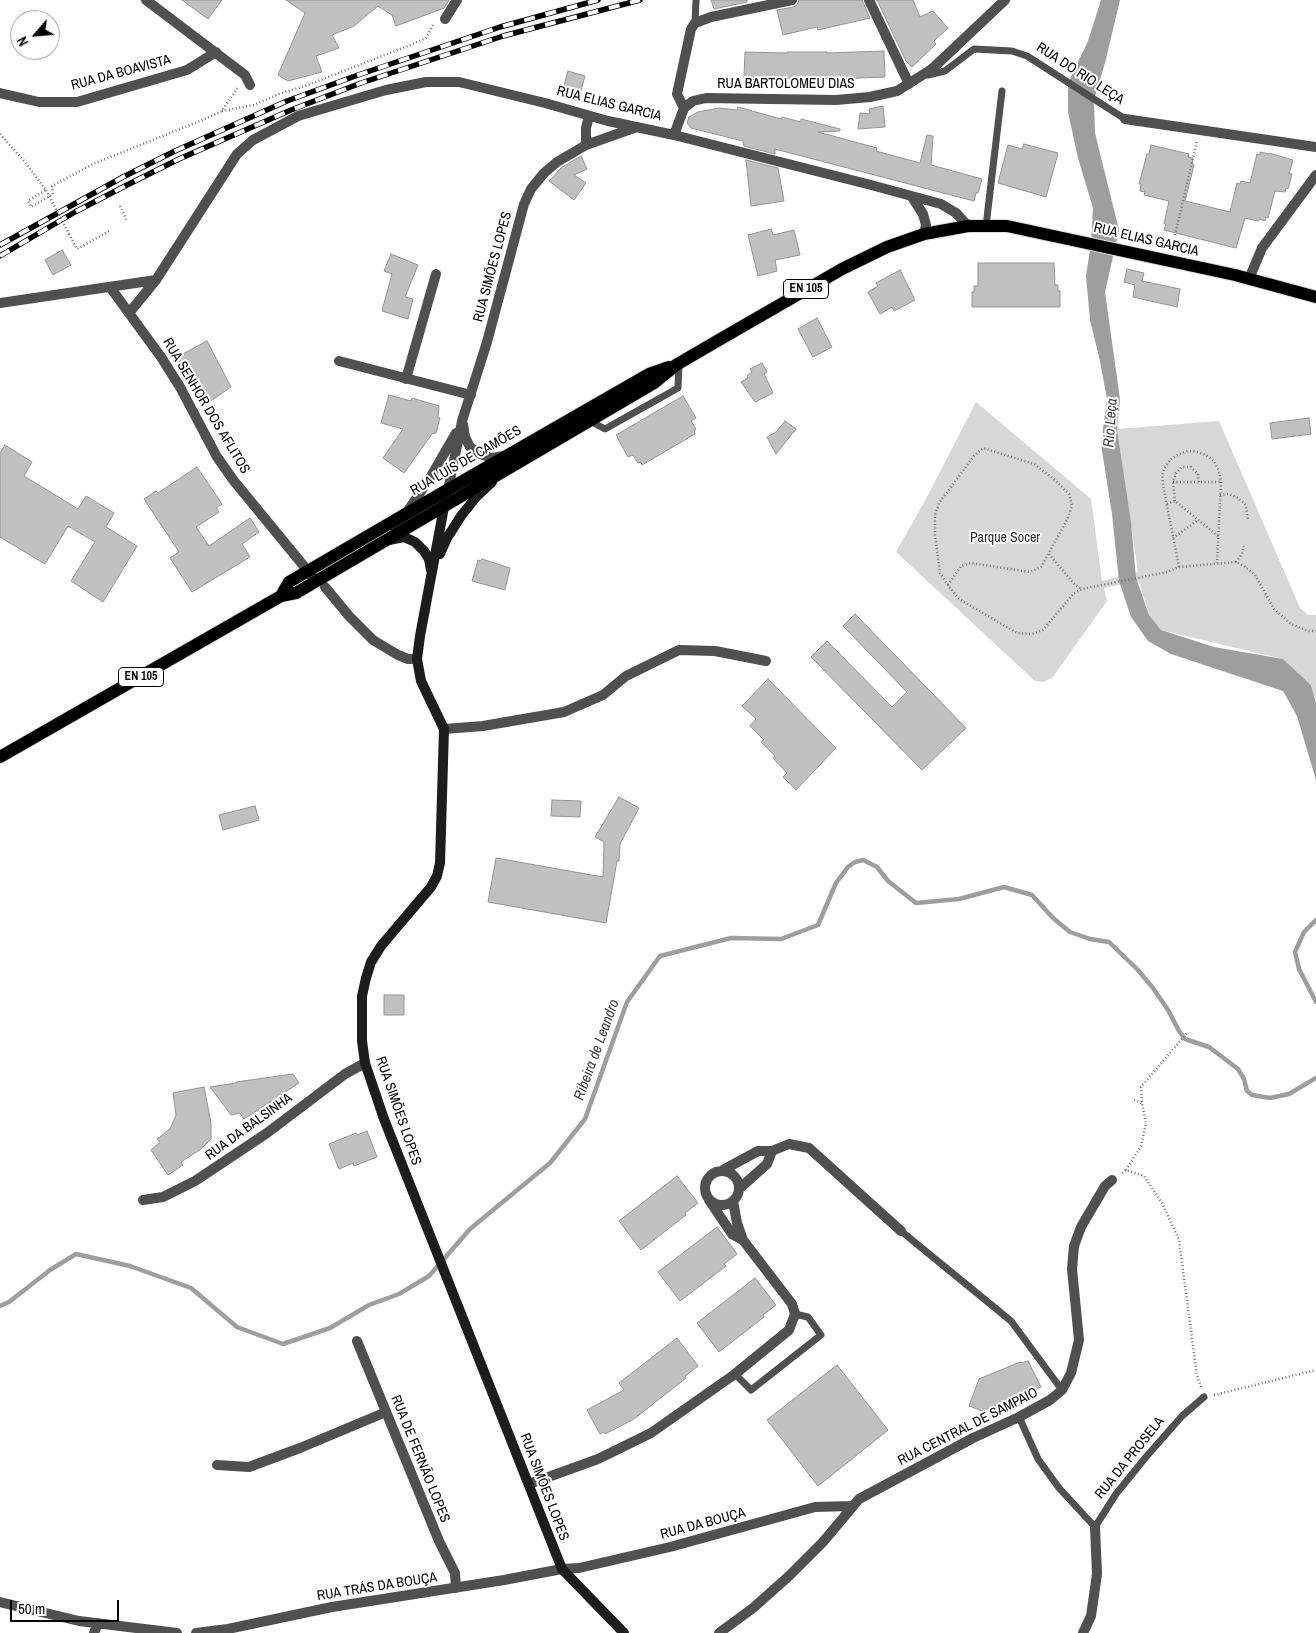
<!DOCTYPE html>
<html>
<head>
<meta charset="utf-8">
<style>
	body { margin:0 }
	#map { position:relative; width:1316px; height:1633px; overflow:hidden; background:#fff; font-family:"Archivo Narrow",sans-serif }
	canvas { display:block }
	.north { position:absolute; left:10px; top:10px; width:50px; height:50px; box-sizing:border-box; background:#fff; border:1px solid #999; border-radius:50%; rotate:243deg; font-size:14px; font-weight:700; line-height:20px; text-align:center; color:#000 }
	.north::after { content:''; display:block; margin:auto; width:18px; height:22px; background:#000; clip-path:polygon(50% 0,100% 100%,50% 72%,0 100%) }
	.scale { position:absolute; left:10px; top:1600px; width:109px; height:22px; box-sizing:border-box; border:2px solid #000; border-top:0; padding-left:6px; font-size:15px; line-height:18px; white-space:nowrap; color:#000; -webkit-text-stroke:4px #fff; paint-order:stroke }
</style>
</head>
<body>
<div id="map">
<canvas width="1316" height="1633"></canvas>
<div class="north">N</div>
<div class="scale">50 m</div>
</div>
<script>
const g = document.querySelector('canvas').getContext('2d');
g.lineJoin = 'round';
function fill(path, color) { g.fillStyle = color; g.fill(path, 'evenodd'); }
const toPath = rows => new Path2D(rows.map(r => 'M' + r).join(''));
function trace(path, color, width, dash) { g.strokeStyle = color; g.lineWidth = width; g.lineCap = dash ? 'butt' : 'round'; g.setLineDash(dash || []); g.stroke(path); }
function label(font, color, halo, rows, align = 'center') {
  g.font = font + ' "Archivo Narrow",sans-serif'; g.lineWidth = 4; g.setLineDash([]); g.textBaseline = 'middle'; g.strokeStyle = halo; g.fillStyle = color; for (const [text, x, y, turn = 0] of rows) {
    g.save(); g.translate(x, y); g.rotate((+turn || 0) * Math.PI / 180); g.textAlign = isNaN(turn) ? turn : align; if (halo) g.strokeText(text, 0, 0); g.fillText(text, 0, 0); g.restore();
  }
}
const green = toPath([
	[976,402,1091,499,1102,581,1138,572,1117,429,1219,421,1300,608,1308,615,1316,615,1316,701,1311,685,1283,659,1161,630,1149,615,1139,581,1104,588,1107,601,1052,678,1043,682,1035,681,896,552,927,497]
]);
const water = toPath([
	[1101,0,1120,0,1105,63,1094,100,1095,133,1119,230,1105,292,1120,399,1117,429,1131,522,1136,578,1149,615,1161,630,1214,647,1283,659,1311,685,1316,703,1316,780,1297,716,1283,691,1171,654,1148,641,1131,617,1119,581,1112,514,1101,444,1107,399,1100,361,1090,320,1086,276,1091,243,1093,208,1078,158,1068,112,1068,83,1088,41]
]);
const stream = toPath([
	[1316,920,1304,932,1295,952,1299,969,1316,1002],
	[0,1306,9,1302,50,1270,76,1254,130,1266,191,1288,237,1327,283,1344,330,1328,369,1305,399,1294,429,1276,470,1229,550,1163,585,1119,627,1002,660,956,731,938,781,939,818,925,836,883,848,867,855,862,863,860,877,867,888,881,916,903,959,899,1004,887,1032,895,1053,918,1070,932,1090,939,1109,942,1137,969,1153,988,1168,1010,1179,1031,1185,1039,1209,1047,1238,1069,1244,1079,1247,1091,1252,1095,1270,1098,1289,1094,1316,1078]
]);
const building = toPath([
	[182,0,222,0,208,19,182,0],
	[286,0,449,0,444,8,396,26,392,15,378,6,354,26,332,35,339,48,316,56,322,72,288,81,278,75,305,13,286,0],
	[711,0,747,0,747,2,714,9,711,0],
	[799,0,862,0,870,18,818,30,817,27,783,35,777,10,794,7,797,5,799,0],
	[877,0,913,0,920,17,933,11,948,28,934,41,936,44,912,67,906,61,877,0],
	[884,51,885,77,836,79,744,77,745,52,787,53,787,52,827,52,827,53,884,51],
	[568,71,585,76,578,101,561,97,568,71],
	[883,106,885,127,858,129,860,113,870,114,869,109,883,106],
	[738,107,781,119,782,117,801,122,801,119,840,129,840,131,818,132,877,148,876,151,920,163,927,135,933,136,931,165,982,179,978,193,976,193,974,201,775,149,775,154,744,146,743,141,691,128,687,123,689,117,698,112,719,108,737,110,738,107],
	[1024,144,1058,153,1046,197,998,183,1008,145,1022,149,1024,144],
	[1151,145,1189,154,1188,157,1193,158,1192,164,1194,165,1185,201,1230,212,1237,183,1240,184,1241,181,1250,183,1257,154,1260,155,1260,152,1269,154,1269,153,1293,160,1289,174,1292,174,1288,189,1286,188,1285,192,1275,191,1268,218,1266,217,1265,221,1259,219,1258,221,1245,218,1236,248,1164,230,1166,224,1164,224,1169,201,1144,195,1145,192,1140,191,1141,184,1139,184,1147,154,1149,154,1151,145],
	[581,156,587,169,574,175,586,183,574,200,549,181,561,168,581,156],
	[746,160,778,168,784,201,751,206,746,160],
	[771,229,773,235,794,230,800,255,775,260,777,271,758,276,748,235,771,229],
	[62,250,71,265,53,275,45,260,62,250],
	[391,254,418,265,405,297,413,299,408,319,382,311,392,274,384,271,391,254],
	[978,263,1054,263,1055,285,1058,285,1058,291,1060,291,1060,307,972,307,972,292,974,292,974,286,978,286,978,263],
	[1127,269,1144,273,1142,281,1180,289,1177,307,1133,297,1135,285,1124,282,1127,269],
	[900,270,915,300,894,311,892,307,880,314,868,292,878,286,876,283,900,270],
	[817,318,832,347,813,357,798,329,817,318],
	[207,341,231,387,202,407,177,357,207,341],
	[762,363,767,372,764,374,773,393,755,402,741,382,748,378,747,376,752,372,750,369,762,363],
	[389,395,411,401,412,398,439,406,438,418,440,418,436,433,432,434,404,473,383,458,403,429,381,423,389,395],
	[683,396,696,418,691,421,696,429,694,431,695,434,642,465,641,462,638,463,633,455,628,457,616,435,683,396],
	[1309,418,1311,434,1272,439,1270,423,1309,418],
	[785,421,796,429,776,454,767,437,776,432,785,421],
	[5,445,32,462,24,476,78,509,86,496,114,513,106,527,137,546,103,602,71,581,95,542,68,526,45,564,0,537,0,453,5,445],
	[197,467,222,504,216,508,219,512,196,527,209,546,250,518,259,532,242,544,250,557,192,592,170,558,179,552,144,499,156,491,158,493,197,467],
	[482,559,510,568,505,590,472,581,478,560,481,561,482,559],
	[855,614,966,728,922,770,811,657,827,641,892,707,907,692,843,626,855,614],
	[768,679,836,748,796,790,783,777,787,773,773,758,775,756,761,742,764,740,750,726,756,719,742,706,768,679],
	[619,797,639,808,620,844,619,861,617,861,606,923,488,902,496,858,603,877,604,842,595,837,619,797],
	[552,800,581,801,580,817,551,816,552,800],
	[255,806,259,820,223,830,219,815,255,806],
	[384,995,404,995,404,1015,384,1015,384,995],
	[293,1074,299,1083,244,1119,240,1113,231,1115,210,1087,236,1083,236,1082,293,1074],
	[204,1087,211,1123,211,1139,201,1149,181,1162,183,1165,168,1175,151,1150,160,1142,157,1139,170,1129,176,1115,173,1093,204,1087],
	[367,1131,377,1157,354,1166,353,1163,339,1169,329,1144,356,1133,357,1135,367,1131],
	[677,1176,698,1203,685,1213,686,1215,641,1250,619,1221,677,1176],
	[717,1227,737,1254,724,1264,726,1266,680,1301,658,1272,717,1227],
	[755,1278,776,1305,763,1315,764,1317,719,1352,697,1323,755,1278],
	[677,1338,698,1366,685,1376,686,1378,634,1419,605,1434,604,1432,600,1434,587,1410,624,1390,619,1383,677,1338],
	[1028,1361,1041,1387,982,1411,969,1406,979,1379,1020,1362,1021,1363,1028,1361],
	[837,1365,888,1430,818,1486,767,1420,837,1365]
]);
const path = toPath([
	[222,111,254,105,279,94,305,86,408,46,426,38,434,23],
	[0,134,24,161,46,190,28,201,31,207,53,194,52,186,93,164,205,119,222,111,238,87],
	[120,206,127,221],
	[69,234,77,249,111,230],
	[1175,235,1197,141],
	[1173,482,1221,482],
	[1220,495,1229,494,1238,498,1245,504,1247,512,1248,520],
	[1175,501,1173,482,1176,473,1182,467,1191,467,1198,474,1199,482],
	[1167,504,1175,501,1218,536],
	[1173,538,1198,520],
	[1049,554,1075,585,1082,589],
	[1236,562,1242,554,1244,546],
	[1179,567,1163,485,1162,475,1165,467,1171,459,1179,454,1188,451,1197,452,1206,455,1214,461,1219,471,1221,482,1217,563],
	[948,585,961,566,971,563,1030,572,1041,567,1067,520,1072,506,1069,494,1055,480,1034,464,983,448,974,456,939,503,935,515,935,535,940,573,948,585,959,599,1017,633,1032,634,1043,630,1074,593,1082,589,1167,572,1179,567,1236,562,1244,566,1255,575,1274,609,1291,624,1308,631,1316,631],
	[1134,1100,1142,1103],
	[1126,1170,1141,1146,1146,1123,1142,1103,1141,1087,1187,1033],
	[1122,1173,1126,1170,1144,1176,1162,1203,1179,1240,1197,1376,1201,1387],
	[1214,1395,1316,1370]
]);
const lane = toPath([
	[695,23,696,0],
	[928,75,945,71,974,49,1012,51,1027,56,1125,119],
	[986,226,1002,91],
	[590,421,605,429,678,388,679,363],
	[901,1231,1011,1321,1062,1390],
	[735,1374,751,1390,821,1335,808,1317,795,1314],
	[1019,1417,1038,1459,1059,1488,1095,1527,1116,1494,1146,1457,1182,1416,1204,1397]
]);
const street = toPath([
	[146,0,245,75,250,85],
	[869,0,909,84],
	[445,19,457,0],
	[0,93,39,102,77,102,187,70,216,52],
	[684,108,677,94,691,29,695,23,711,17,792,0],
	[1125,119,1316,147],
	[674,135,684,108,693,101,706,98,836,100,870,97,897,91,932,69,1005,0],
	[586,145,586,128,589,116],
	[912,197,923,214,926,225,924,234],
	[1249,279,1262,248,1316,175],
	[110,287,161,357,180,387,217,457,234,481,312,576],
	[0,303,156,280],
	[129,313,156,280,237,154,253,140,298,116,386,90,426,82,459,82,545,103,608,121,674,135,871,185,941,204,956,213,968,226],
	[339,361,471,395],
	[406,379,436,274],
	[463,424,465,437,470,447,480,454,492,458,504,456],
	[447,495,462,421,487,342,524,204,531,189,544,173,557,162,586,145,634,128],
	[407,512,430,478,456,433],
	[395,528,435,504,442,498],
	[325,587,349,616,373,640,398,655,408,659,417,659],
	[444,729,483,726,564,712,603,695,626,676,679,650,715,651,766,661],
	[723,1170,758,1151,772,1151,789,1144,809,1148,901,1231],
	'705 1188a17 17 0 1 1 34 0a17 17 0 1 1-34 0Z',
	[739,1189,767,1164,772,1151],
	[143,1200,163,1197,195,1181,267,1133,345,1074,365,1063],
	[709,1200,732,1234,743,1240],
	[357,1341,439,1541,455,1573,456,1588],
	[217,1465,249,1467,300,1448,386,1412],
	[529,1484,598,1459,651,1433,735,1374,789,1330,795,1314,792,1304,743,1240,737,1223,733,1201],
	[0,1602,79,1621,177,1633],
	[94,1633,98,1623],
	[196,1633,228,1629,332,1607,504,1580,562,1569,579,1568,670,1547,815,1507,851,1506],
	[719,1633,753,1608,789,1576,823,1542,859,1499,973,1438,1019,1417,1050,1400,1062,1390,1071,1373,1079,1340,1072,1269,1074,1246,1081,1227,1105,1186,1112,1180],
	[1083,1633,1091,1616,1097,1574,1095,1527]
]);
const secondary = toPath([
	[447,503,444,507,420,636,417,659,421,681,444,729,440,863,437,876,431,887,381,946,371,962,366,978,362,996,362,1041,365,1063,384,1119,562,1569,624,1633],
	[389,540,404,537,415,542,424,551,429,559,431,570],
	[440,554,447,538,461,516,477,496,492,482]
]);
const primary = toPath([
	[281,596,289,582,421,505,649,374,669,367],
	[0,757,281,596,296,593,654,383,676,365,724,337,842,269,887,247,924,234,968,226,1007,226,1235,275,1316,297]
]);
const rail = toPath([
	[0,245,123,177,175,151,287,101,358,75,500,27,598,0],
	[0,256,75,212,127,185,179,159,291,110,361,83,503,36,640,0]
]);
const pathBridge = toPath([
	[46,190,69,234]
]);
const shields = [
	[806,289,45],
	[141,677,45]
];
const shieldNames = [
	["EN 105",806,289],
	["EN 105",141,677]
];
const streetNames = [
	["RUA DA BOAVISTA",121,73,-15],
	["RUA DO RIO LEÇA",1080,74,33],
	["RUA BARTOLOMEU DIAS",786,84],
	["RUA ELIAS GARCIA",609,104,14],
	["RUA ELIAS GARCIA",1146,240,13],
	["RUA SIMÕES LOPES",493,267,-75],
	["RUA SENHOR DOS AFLITOS",206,406,59],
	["RUA LUÍS DE CAMÕES",466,461,-30],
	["RUA SIMÕES LOPES",398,1111,71],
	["RUA DA BALSINHA",249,1127,-36],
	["RUA CENTRAL DE SAMPAIO",968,1427,-27],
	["RUA DA PROSELA",1130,1458,-51],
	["RUA DE FERNÃO LOPES",420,1459,68],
	["RUA SIMÕES LOPES",544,1487,69],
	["RUA DA BOUÇA",703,1524,-15],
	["RUA TRÁS DA BOUÇA",377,1587,-9]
];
const parkNames = [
	["Parque Socer",1005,538]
];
const waterNames = [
	["Rio Leça",1111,423,-86],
	["Ribeira de Leandro",597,1050,-70]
];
fill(green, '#d7d7d7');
fill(water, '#9e9e9e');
trace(stream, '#9e9e9e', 4.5);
fill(building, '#c0c0c0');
trace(building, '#949494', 1);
trace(primary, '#dbdbdb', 14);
trace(path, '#727272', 2.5, [1, 2.5]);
trace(lane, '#505050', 7);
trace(street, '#505050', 10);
trace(secondary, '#1d1d1d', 10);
trace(primary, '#000', 12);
trace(rail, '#000', 5.5);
trace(rail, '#fff', 4, [11]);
trace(pathBridge, '#727272', 2.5, [1, 2.5]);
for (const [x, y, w] of shields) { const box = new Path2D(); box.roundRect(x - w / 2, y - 9.5, w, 19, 4); g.fillStyle = '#fff'; g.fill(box); trace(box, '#000', 1); }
label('bold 12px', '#000', null, shieldNames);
label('14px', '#000', '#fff', streetNames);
label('14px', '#2e2e2e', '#fff', parkNames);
label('italic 15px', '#3f3f3f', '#fff', waterNames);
</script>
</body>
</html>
